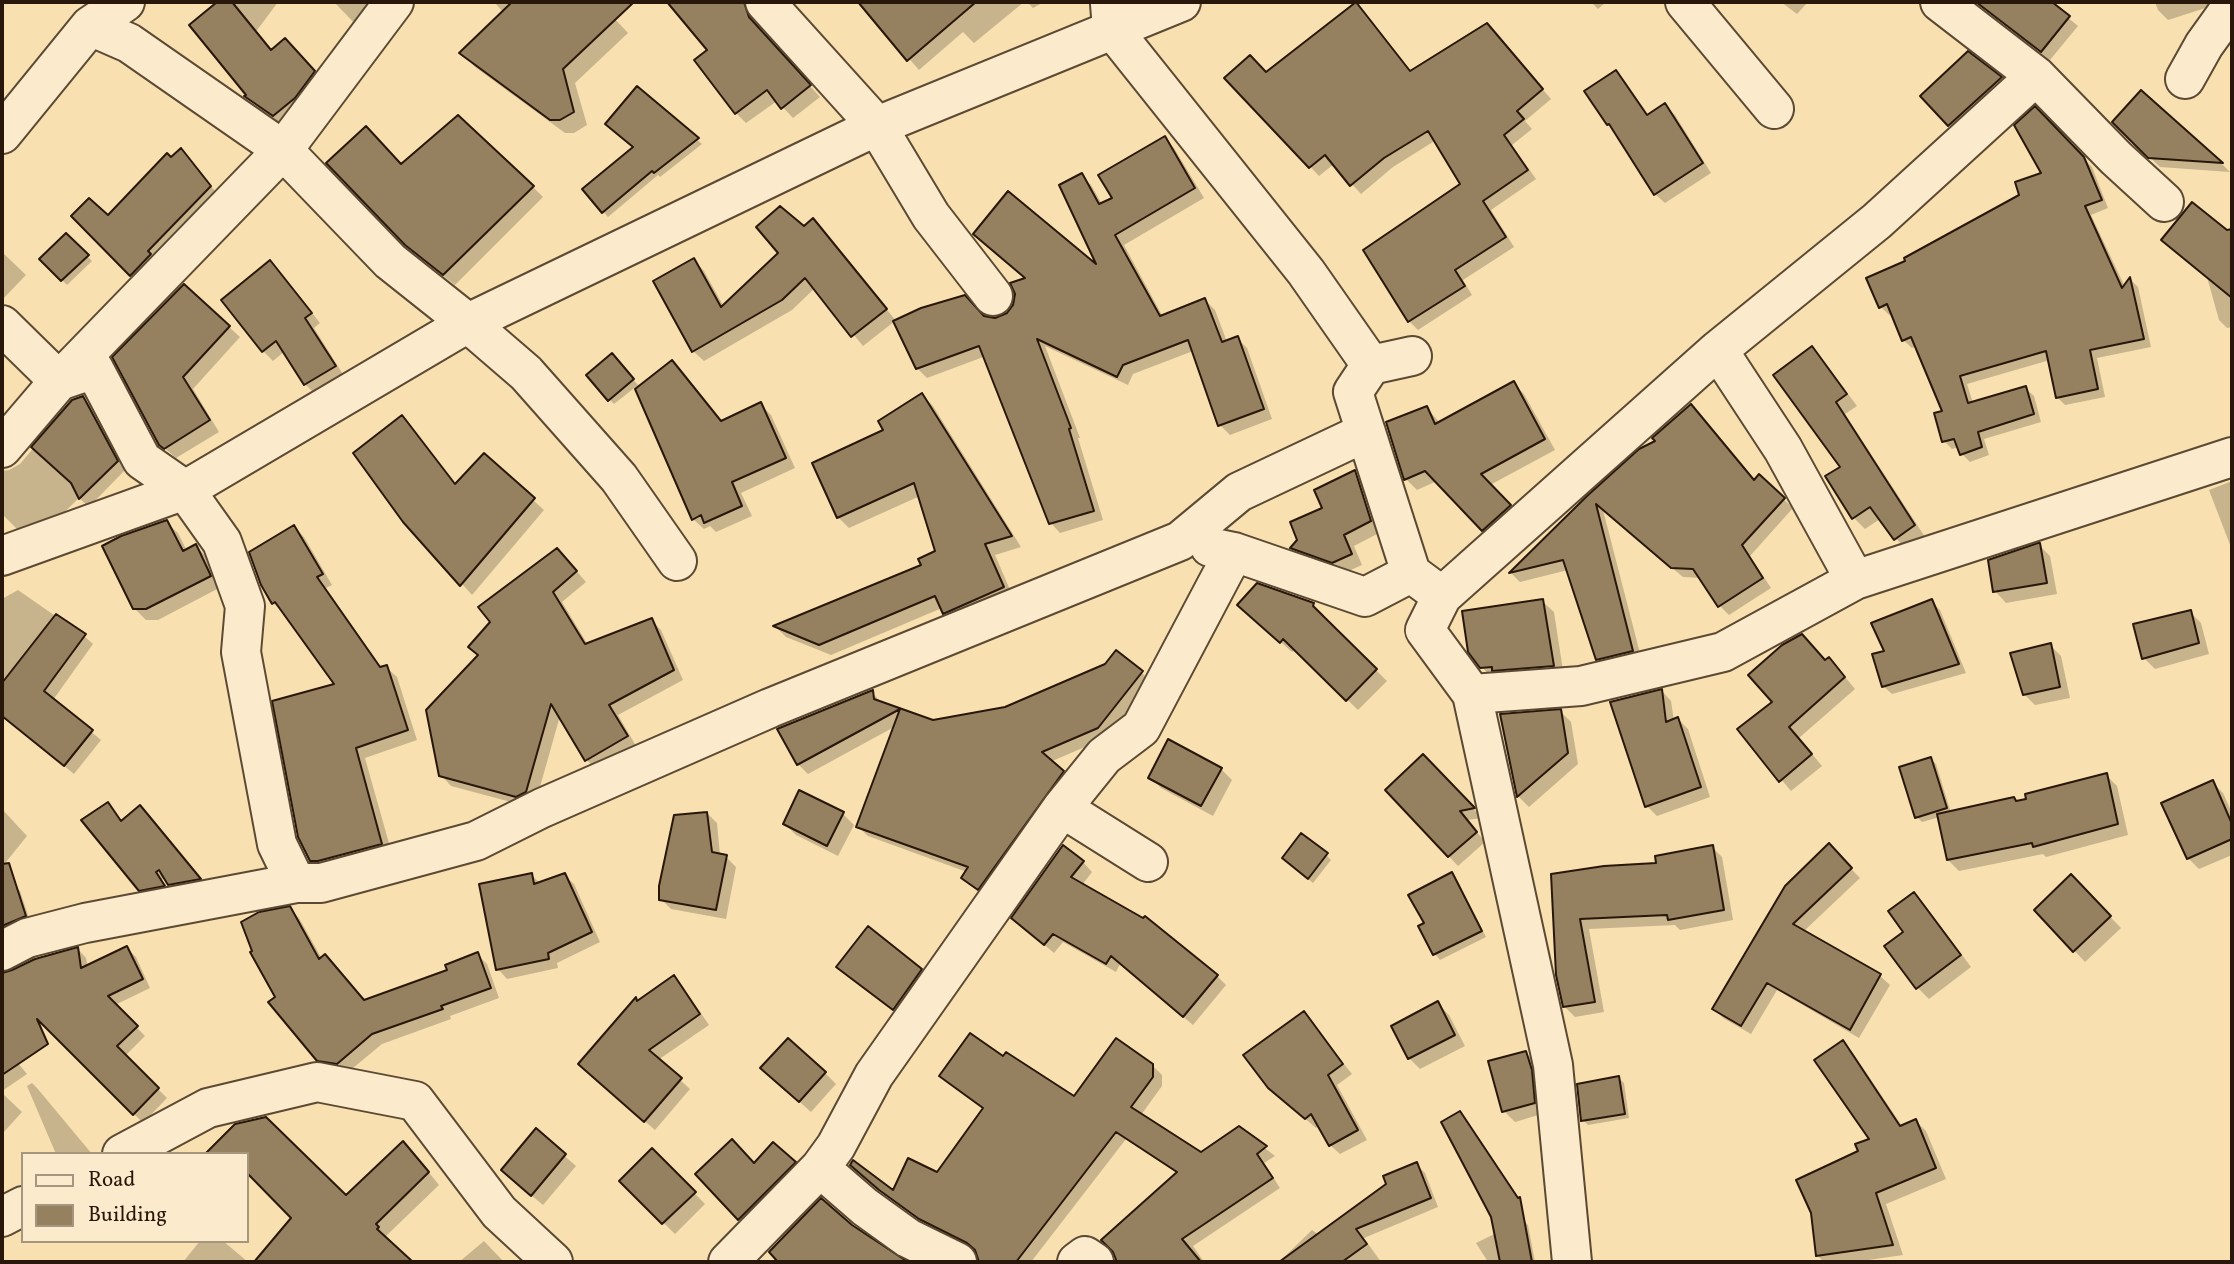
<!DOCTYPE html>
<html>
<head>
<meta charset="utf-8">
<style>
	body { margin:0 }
	#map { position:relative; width:2234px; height:1264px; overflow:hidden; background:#f9e0b0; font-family:Vollkorn,serif }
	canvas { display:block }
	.frame { position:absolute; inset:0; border:4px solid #28170a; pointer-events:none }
	.legend { position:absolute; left:21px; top:1152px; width:228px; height:91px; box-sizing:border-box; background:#fbebcc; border:2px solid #a7967e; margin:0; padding:9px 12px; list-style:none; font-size:21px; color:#28170a }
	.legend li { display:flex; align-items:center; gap:14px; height:35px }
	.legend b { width:35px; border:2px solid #a7967e }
</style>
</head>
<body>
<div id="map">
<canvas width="2234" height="1264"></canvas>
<div class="frame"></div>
<ul class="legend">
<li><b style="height:9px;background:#fbebcc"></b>Road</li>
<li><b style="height:19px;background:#958060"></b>Building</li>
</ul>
</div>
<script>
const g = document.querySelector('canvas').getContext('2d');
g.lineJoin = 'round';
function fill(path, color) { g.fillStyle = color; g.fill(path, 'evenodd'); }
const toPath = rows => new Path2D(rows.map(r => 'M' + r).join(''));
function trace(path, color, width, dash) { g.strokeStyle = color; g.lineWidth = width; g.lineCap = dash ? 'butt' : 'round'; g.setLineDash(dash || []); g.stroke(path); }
const shadow = toPath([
	[220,2,278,2,229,68,191,26],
	[334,2,383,2,361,30],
	[494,2,599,2,628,33,575,83,587,125,574,133,565,133,475,67,462,53,503,12],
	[670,2,757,2,753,18,759,29,820,97,793,118,777,101,746,123,736,113,710,51],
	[860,2,1024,2,974,43,963,32,919,70],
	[1027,2,1044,2,1033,8],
	[1591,2,1606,2,1598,9],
	[1781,2,1808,2,1797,14],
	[1975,2,2049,2,2078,26,2050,60],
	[2155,2,2217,2,2218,4,2168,20,2158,10],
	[1496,35,1551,99,1525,121,1532,129,1512,145,1536,179,1491,210,1514,247,1463,280,1472,295,1418,330,1409,321,1462,185,1436,140,1393,167,1361,194,1334,164,1319,176,1227,78,1266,74,1411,73],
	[1968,53,2012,90,1961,136,1923,96],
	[301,57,330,89,290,132,263,112,247,96],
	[1616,72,1625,81,1649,116,1665,106,1675,115,1711,173,1665,203,1655,194,1615,131,1609,124],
	[637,89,702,144,660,177,658,175,608,217,585,190,635,147],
	[2141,92,2222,164,2230,172,2160,167,2114,122],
	[2035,109,2092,167,2108,208,2091,215,2125,287,2131,280,2138,287,2151,347,2097,358,2105,397,2065,405,2057,397,2050,360,1967,384,1973,403,2025,388,2034,396,2041,422,1984,439,1989,455,1970,462,1962,454,1959,447,1952,449,1944,441,1944,412,1917,346,1912,348,1903,340,1893,313,1889,315,1881,307,1907,262,2021,196,2044,174],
	[1164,138,1174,148,1204,198,1124,245,1163,317,1205,300,1215,310,1227,342,1237,338,1247,348,1272,419,1230,435,1220,425,1193,351,1133,374,1128,385,1045,346,1080,438,1078,438,1103,520,1060,533,1051,523,986,356,927,378,917,368,895,321,863,346,815,288,792,310,704,361,693,351,694,260,704,271,724,307,813,220,897,322,984,318,996,319,1101,270,1081,175,1091,185,1102,204,1114,199],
	[181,151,221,198,142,286,74,216,108,218],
	[329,163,402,166,533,187,543,197,455,285,417,255],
	[2232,231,2232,327,2227,328,2219,320,2207,277,2163,240],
	[66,235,92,261,67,285,41,259],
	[2,252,26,275,2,300],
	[280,272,320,323,314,328,344,376,315,394,305,384,285,351,273,361,263,351],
	[229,327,240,337,193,389,219,432,176,458,160,444,114,358],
	[1812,349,1823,360,1857,406,1845,414,1925,537,1906,550,1880,519,1865,529,1854,518],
	[617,361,638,385,614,404,609,399],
	[672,362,722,422,761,405,771,415,795,468,741,493,752,516,716,532,710,526,704,529,693,519],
	[1513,383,1524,394,1555,450,1490,485,1520,517,1494,541,1437,481,1417,490,1406,479,1427,408,1440,423],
	[922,395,933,406,1021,547,995,555,1014,599,955,624,942,608,831,655,786,637,776,627,923,566,938,552,920,496,849,528,838,517,814,464,886,431],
	[83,398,92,407,125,470,89,507,79,498,49,527,24,536,2,514,2,471,9,470,20,464,73,401],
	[402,417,456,485,484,456,544,510,472,595,405,520],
	[1355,472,1365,483,1381,532,1354,546,1362,565,1344,573,1303,559,1292,548],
	[1759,476,1793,508,1750,556,1771,588,1729,615,1720,606,1701,578,1683,577,1603,510,1642,661,1607,669,1598,659,1568,570,1520,582,1511,573,1588,498,1755,481],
	[2232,481,2232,550,2209,490],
	[166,522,178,533,187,551,196,546,207,557,221,587,158,620,146,620,134,608],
	[294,527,304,537,332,585,326,588,382,668,386,667,397,677,417,740,365,758,392,854,322,871,311,860,337,685,284,613,273,603],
	[2039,545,2050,556,2057,594,2006,603,1995,591],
	[567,560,586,582,562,602,588,645,651,620,661,630,683,680,618,715,636,746,596,770,587,760,560,716,536,801,526,806,451,786,441,775,480,656],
	[18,590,84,636,93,644,53,700,101,740,74,774,2,716,2,599],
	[1542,601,1554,612,1564,677,1493,679,1482,667],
	[1931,601,1940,610,1966,673,1892,694,1883,686,1887,652],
	[1313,604,1324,615,1324,619,1387,681,1358,710,1295,649,1292,652,1250,615],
	[2190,612,2201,623,2209,654,2155,669,2144,658],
	[2050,645,2061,656,2070,698,2035,705,2024,694],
	[1826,662,1840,671,1855,689,1799,738,1822,766,1791,791,1740,730],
	[1106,665,1142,673,1151,682,1108,737,1050,762,1072,782,988,898,963,878,967,872,868,836,858,827,896,726,808,774,798,764,872,692,882,704,933,722,1006,709],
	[1662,691,1671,701,1674,721,1678,719,1688,729,1710,797,1657,816,1647,806],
	[1560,711,1571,722,1578,764,1529,807,1518,796,1502,716],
	[1423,756,1482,818,1467,820,1485,842,1458,866,1387,790],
	[1931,759,1936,764,1951,813,2017,803,2106,775,2117,786,2128,835,2046,857,2043,854,1959,871,1948,860,1940,817,1922,822,1917,817],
	[1221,769,1232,780,1213,816,1161,788,1150,777],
	[2212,782,2223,793,2232,813,2232,855,2199,869,2188,858],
	[108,804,123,822,148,816,207,888,178,893,164,878,162,880,172,894,149,899,140,889],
	[2,809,27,836,2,867],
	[707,813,717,823,720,855,726,857,736,867,726,919,671,909,661,899],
	[843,814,854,825,838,856,796,835,785,824],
	[1829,846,1860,878,1803,932,1880,976,1890,985,1859,1038,1777,990,1751,1034,1723,1018,1714,1009],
	[1712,847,1722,857,1733,920,1680,930,1675,925,1589,929,1604,1012,1575,1017,1564,1006,1553,875,1658,865],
	[1326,855,1331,860,1313,883,1289,863],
	[1083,862,1092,872,1082,885,1217,976,1226,985,1193,1025,1120,964,1116,972,1063,942,1054,953,1023,927],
	[1452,874,1457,880,1486,937,1440,960,1435,954,1421,927,1426,924],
	[531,875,540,883,564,875,574,884,600,942,557,963,558,968,507,979,498,969],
	[2071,877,2121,928,2085,962,2036,910],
	[15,886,20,891,30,921,2,934,2,890],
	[1914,894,1925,905,1971,967,1929,999,1918,988,1906,932],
	[289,908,299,918,322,959,325,956,365,1002,449,971,477,954,487,964,499,998,450,1016,451,1019,382,1044,347,1073,328,1070,318,1059,277,997,254,952],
	[127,948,136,957,150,988,115,1005,145,1036,125,1056,167,1098,143,1123,17,996,78,949,86,958,88,967],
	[839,967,921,970,932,981,905,1020],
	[673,978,683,987,709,1025,658,1060,690,1089,655,1130,590,1074,638,1002],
	[1438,1004,1449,1015,1465,1046,1420,1069,1409,1058],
	[1303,1013,1352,1074,1337,1085,1367,1140,1340,1154,1330,1145,1319,1125,1316,1128,1280,1097],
	[1843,1042,1853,1053,1902,1126,1916,1121,1926,1131,1946,1179,1886,1204,1903,1255,1855,1262,1824,1262,1818,1256,1860,1152,1871,1140],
	[2,1044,27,1074,2,1091],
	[1525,1052,1537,1064,1545,1113,1515,1122,1504,1111],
	[1004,1058,1074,1098,1152,1065,1162,1075,1162,1086,1141,1115,1201,1154,1239,1128,1275,1156,1264,1163,1280,1188,1193,1246,1204,1262,1119,1262,1117,1260,1178,1174,1126,1139,1031,1262,980,1262,976,1250,930,1228,890,1198,861,1173,894,1192,938,1174,984,1109,941,1076],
	[825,1073,836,1084,811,1112,774,1079],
	[1619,1078,1624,1083,1629,1118,1588,1125,1583,1120],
	[32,1083,37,1088,92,1154,56,1154,27,1086],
	[2,1093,22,1112,2,1134],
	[236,1126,346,1198,414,1154,439,1185,386,1236,389,1239,387,1241,410,1262,337,1262,331,1257,326,1262,256,1262,293,1218,247,1171,247,1154],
	[536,1131,576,1166,543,1205,514,1181],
	[652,1150,705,1204,675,1234,621,1181],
	[795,1163,804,1173,750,1229,698,1174,755,1165],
	[1416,1164,1425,1173,1438,1207,1364,1238,1381,1262,1279,1262,1312,1230,1319,1235],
	[1523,1220,1528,1225,1535,1262,1488,1262,1476,1243],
	[851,1226,904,1262,887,1252,878,1262,775,1262,777,1259],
	[200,1241,223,1241,248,1262,183,1262],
	[484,1241,504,1262,459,1262]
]);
const building = toPath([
	[217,2,232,2,271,50,285,38,315,71,295,98,273,116,244,96,246,95,189,25,217,2],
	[512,2,634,2,563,69,574,112,560,120,550,120,459,53,512,2],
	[667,2,744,2,749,17,811,85,781,109,767,90,735,114,694,60,707,50,667,2],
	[858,2,976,2,907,61,858,2],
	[1356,2,1410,71,1487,23,1543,89,1517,111,1524,119,1504,135,1528,170,1483,201,1506,237,1455,270,1465,286,1408,322,1363,250,1460,184,1428,131,1384,158,1350,186,1325,155,1309,168,1224,78,1250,55,1266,72,1356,2],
	[1976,2,2052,2,2070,16,2041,52,1976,2],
	[1968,51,2002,77,1948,126,1920,96,1968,51],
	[1616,70,1647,115,1665,103,1703,163,1654,195,1609,124,1607,125,1584,91,1616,70],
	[637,86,699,138,654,173,652,171,602,213,582,189,633,147,605,124,637,86],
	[2141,90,2223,163,2148,158,2112,122,2141,90],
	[2035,106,2084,157,2102,200,2085,206,2122,288,2130,277,2144,339,2090,350,2098,389,2056,398,2046,351,1960,376,1968,403,2026,386,2034,414,1978,432,1982,447,1960,455,1954,439,1942,442,1934,413,1942,411,1911,337,1902,341,1887,304,1879,308,1866,278,1905,261,1904,258,2019,195,2015,182,2041,173,2014,125,2035,106],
	[458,115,534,186,443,275,405,245,326,163,366,126,401,164,458,115],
	[1165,136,1195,188,1115,235,1160,316,1205,298,1222,342,1238,336,1264,409,1218,426,1188,340,1123,365,1117,377,1037,339,1071,428,1069,429,1094,511,1049,524,979,346,916,369,893,321,921,308,965,295,984,316,995,318,1007,313,1013,305,1015,294,1010,283,1025,278,973,234,1008,191,1096,264,1059,185,1082,173,1099,204,1112,198,1098,175,1165,136],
	[181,148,211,186,148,251,151,254,130,276,71,216,89,198,108,215,167,153,171,157,181,148],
	[2192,202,2227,230,2232,229,2232,298,2161,240,2192,202],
	[780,206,804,226,813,218,887,309,851,337,805,278,782,300,692,352,653,281,694,258,721,307,778,253,756,227,780,206],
	[66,233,89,255,61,281,39,259,66,233],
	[270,260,312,313,305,318,336,366,304,385,276,341,262,352,221,300,270,260],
	[184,284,230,326,183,377,210,420,164,449,159,445,112,357,184,284],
	[1812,346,1847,394,1836,402,1915,525,1894,540,1870,507,1852,519,1825,476,1840,467,1773,375,1812,346],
	[612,353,634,379,608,401,586,375,612,353],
	[672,360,721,421,761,402,786,458,732,482,742,506,704,523,701,515,692,520,635,389,672,360],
	[1514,381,1545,439,1481,474,1511,505,1482,531,1425,471,1404,480,1386,422,1427,406,1435,424,1514,381],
	[922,393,1012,536,985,544,1004,587,943,614,935,596,819,645,773,626,921,565,918,559,935,551,914,483,837,518,812,463,883,430,878,421,922,393],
	[83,396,118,461,79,499,71,483,31,447,72,400,83,396],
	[1691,404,1754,480,1759,474,1785,498,1742,545,1763,578,1718,607,1693,569,1671,568,1596,504,1633,651,1596,660,1563,560,1509,573,1587,496,1639,449,1655,441,1652,438,1691,404],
	[402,415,455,484,484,453,535,498,460,586,403,522,353,453,402,415],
	[1355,470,1371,521,1344,535,1352,554,1332,563,1290,548,1297,540,1290,522,1322,508,1314,490,1355,470],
	[167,520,183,551,196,544,211,576,146,609,133,609,102,546,121,536,167,520],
	[294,525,323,574,317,577,380,667,387,665,408,730,356,748,382,844,318,861,310,861,298,837,272,701,334,684,275,602,272,604,261,585,249,552,294,525],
	[2038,543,2040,543,2047,583,1993,592,1988,560,2038,543],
	[557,548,577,571,553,592,585,644,652,618,674,670,609,705,628,736,585,761,551,704,526,792,516,797,439,776,426,710,478,655,468,647,490,622,478,607,557,548],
	[1257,583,1314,603,1313,606,1377,669,1346,701,1283,639,1280,643,1237,605,1257,583],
	[1543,599,1554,666,1492,671,1492,667,1480,668,1468,652,1462,611,1543,599],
	[1932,599,1959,664,1882,687,1872,654,1884,651,1871,623,1932,599],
	[2191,610,2199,643,2142,659,2133,624,2191,610],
	[56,614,86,634,44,691,93,730,64,766,2,716,2,683,56,614],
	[1802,634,1825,660,1829,657,1845,677,1789,727,1812,754,1779,782,1737,729,1772,702,1748,675,1782,645,1802,634],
	[2051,643,2060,687,2023,695,2010,653,2051,643],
	[1116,650,1143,671,1098,728,1042,752,1064,771,978,890,961,878,968,867,856,827,900,709,797,765,777,729,873,690,874,699,933,720,1005,707,1105,664,1116,650],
	[1662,689,1666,722,1678,717,1701,787,1645,807,1610,702,1662,689],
	[1561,709,1568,753,1517,797,1500,714,1561,709],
	[1168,739,1222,768,1201,806,1148,778,1168,739],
	[1423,754,1475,808,1460,811,1477,832,1448,857,1385,790,1423,754],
	[1931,757,1947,808,1915,818,1899,767,1931,757],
	[2107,773,2118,824,2033,847,2032,843,1947,860,1937,814,2014,797,2016,801,2026,799,2025,794,2107,773],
	[2213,780,2232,824,2232,839,2187,859,2161,803,2213,780],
	[799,790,844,812,827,846,783,824,799,790],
	[108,802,121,821,140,805,201,879,168,885,159,870,156,872,165,886,139,891,81,820,108,802],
	[707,812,712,852,727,855,716,910,659,900,659,886,674,815,707,812],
	[1301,833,1328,853,1308,879,1282,858,1301,833],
	[1829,843,1852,868,1793,924,1881,974,1850,1030,1767,983,1741,1026,1712,1009,1785,886,1829,843],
	[1063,845,1084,861,1071,877,1143,918,1145,916,1218,975,1183,1017,1111,956,1106,964,1053,934,1044,945,1011,918,1063,845],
	[1713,845,1724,910,1668,920,1667,915,1580,919,1595,1002,1563,1007,1556,975,1551,874,1604,866,1656,863,1655,856,1713,845],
	[9,863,26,916,2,926,2,864,9,863],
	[1452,872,1482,931,1433,955,1418,926,1424,923,1408,895,1452,872],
	[532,873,534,884,565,873,592,932,548,953,549,959,496,970,479,884,532,873],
	[2071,874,2111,916,2073,952,2034,910,2071,874],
	[1914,892,1961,955,1916,989,1884,946,1903,932,1888,911,1914,892],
	[290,906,319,959,325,954,364,1000,447,970,445,965,478,952,491,988,441,1006,443,1009,372,1034,337,1064,317,1061,268,1002,275,997,250,952,252,951,241,922,259,912,290,906],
	[868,926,922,969,893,1010,836,967,868,926],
	[127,946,143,979,108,996,138,1026,117,1046,159,1088,133,1115,37,1019,48,1044,2,1075,2,973,12,970,35,959,78,947,81,968,127,946],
	[674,975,700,1014,649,1050,682,1078,644,1122,578,1064,636,997,637,1001,674,975],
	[1438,1001,1455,1035,1408,1059,1391,1026,1438,1001],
	[1304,1011,1343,1064,1328,1075,1358,1130,1329,1146,1311,1114,1305,1119,1268,1088,1243,1055,1304,1011],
	[970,1033,1003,1056,1006,1052,1074,1096,1116,1038,1153,1064,1153,1077,1131,1107,1201,1152,1239,1126,1267,1146,1257,1154,1273,1178,1182,1239,1201,1262,1117,1262,1113,1252,1101,1240,1177,1172,1116,1132,1016,1262,979,1262,975,1250,967,1243,919,1219,879,1190,850,1165,853,1160,893,1190,908,1158,937,1172,983,1108,939,1076,970,1033],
	[788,1038,826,1072,799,1102,760,1068,788,1038],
	[1843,1040,1900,1126,1916,1119,1936,1168,1876,1193,1893,1245,1816,1256,1811,1213,1796,1180,1858,1151,1855,1144,1869,1139,1814,1060,1843,1040],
	[1526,1051,1532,1070,1535,1103,1502,1112,1488,1061,1526,1051],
	[1619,1076,1625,1114,1581,1121,1577,1084,1619,1076],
	[1460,1111,1518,1198,1520,1197,1532,1262,1500,1262,1491,1217,1441,1122,1460,1111],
	[266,1117,346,1195,403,1141,429,1172,376,1224,379,1227,377,1229,413,1262,254,1262,291,1218,247,1173,247,1154,205,1154,235,1124,266,1117],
	[536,1128,566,1154,531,1196,501,1170,536,1128],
	[732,1139,754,1163,773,1142,796,1162,738,1220,695,1174,732,1139],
	[652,1148,696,1192,662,1224,619,1181,652,1148],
	[1417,1162,1431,1198,1356,1229,1367,1244,1342,1262,1279,1262,1386,1184,1383,1176,1417,1162],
	[821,1198,852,1225,908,1262,778,1262,769,1252,821,1198]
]);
const minor = toPath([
	[765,2,877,126,931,216,993,296],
	[1685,2,1774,109],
	[1940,2,2036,76,2116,158,2164,202],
	[1110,4,1112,29,1306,272,1371,365],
	[90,26,129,43,283,150,390,261,468,323,526,373,619,478,677,561],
	[2185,79,2204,45,2232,6],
	[2,134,90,26,125,2],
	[2,325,59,381],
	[1718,350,1783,449,1855,580,2232,457],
	[1412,356,1371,365,1353,392,1411,573,1442,596],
	[59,381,94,369,142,460,185,490,222,542,245,606,241,652,277,844,296,883],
	[2,448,59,381,283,150,394,2],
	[1210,547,1234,552,1365,597,1411,573],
	[2,556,185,490,468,323,877,126,1181,2],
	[1472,694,1581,686,1723,652,1855,580],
	[1062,808,1148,862],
	[2,951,27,938,85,923,296,883,321,883,476,841,542,808,770,708,1180,541,1239,492,1366,432],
	[122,1154,208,1108,317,1082,415,1101,499,1212,553,1262],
	[820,1168,865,1207,908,1238,957,1262],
	[2,1217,23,1206],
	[728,1262,820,1168,836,1146,874,1075,1062,808,1104,756,1141,728,1234,552],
	[1077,1262,1085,1256,1094,1262],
	[1572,1262,1553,1065,1472,694,1425,630,1442,596,1718,350,1877,221,2036,76]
]);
fill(shadow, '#0003');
fill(building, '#958060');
trace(building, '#28170a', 2);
trace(minor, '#5c4934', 42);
trace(minor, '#fbebcc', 38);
</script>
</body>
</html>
